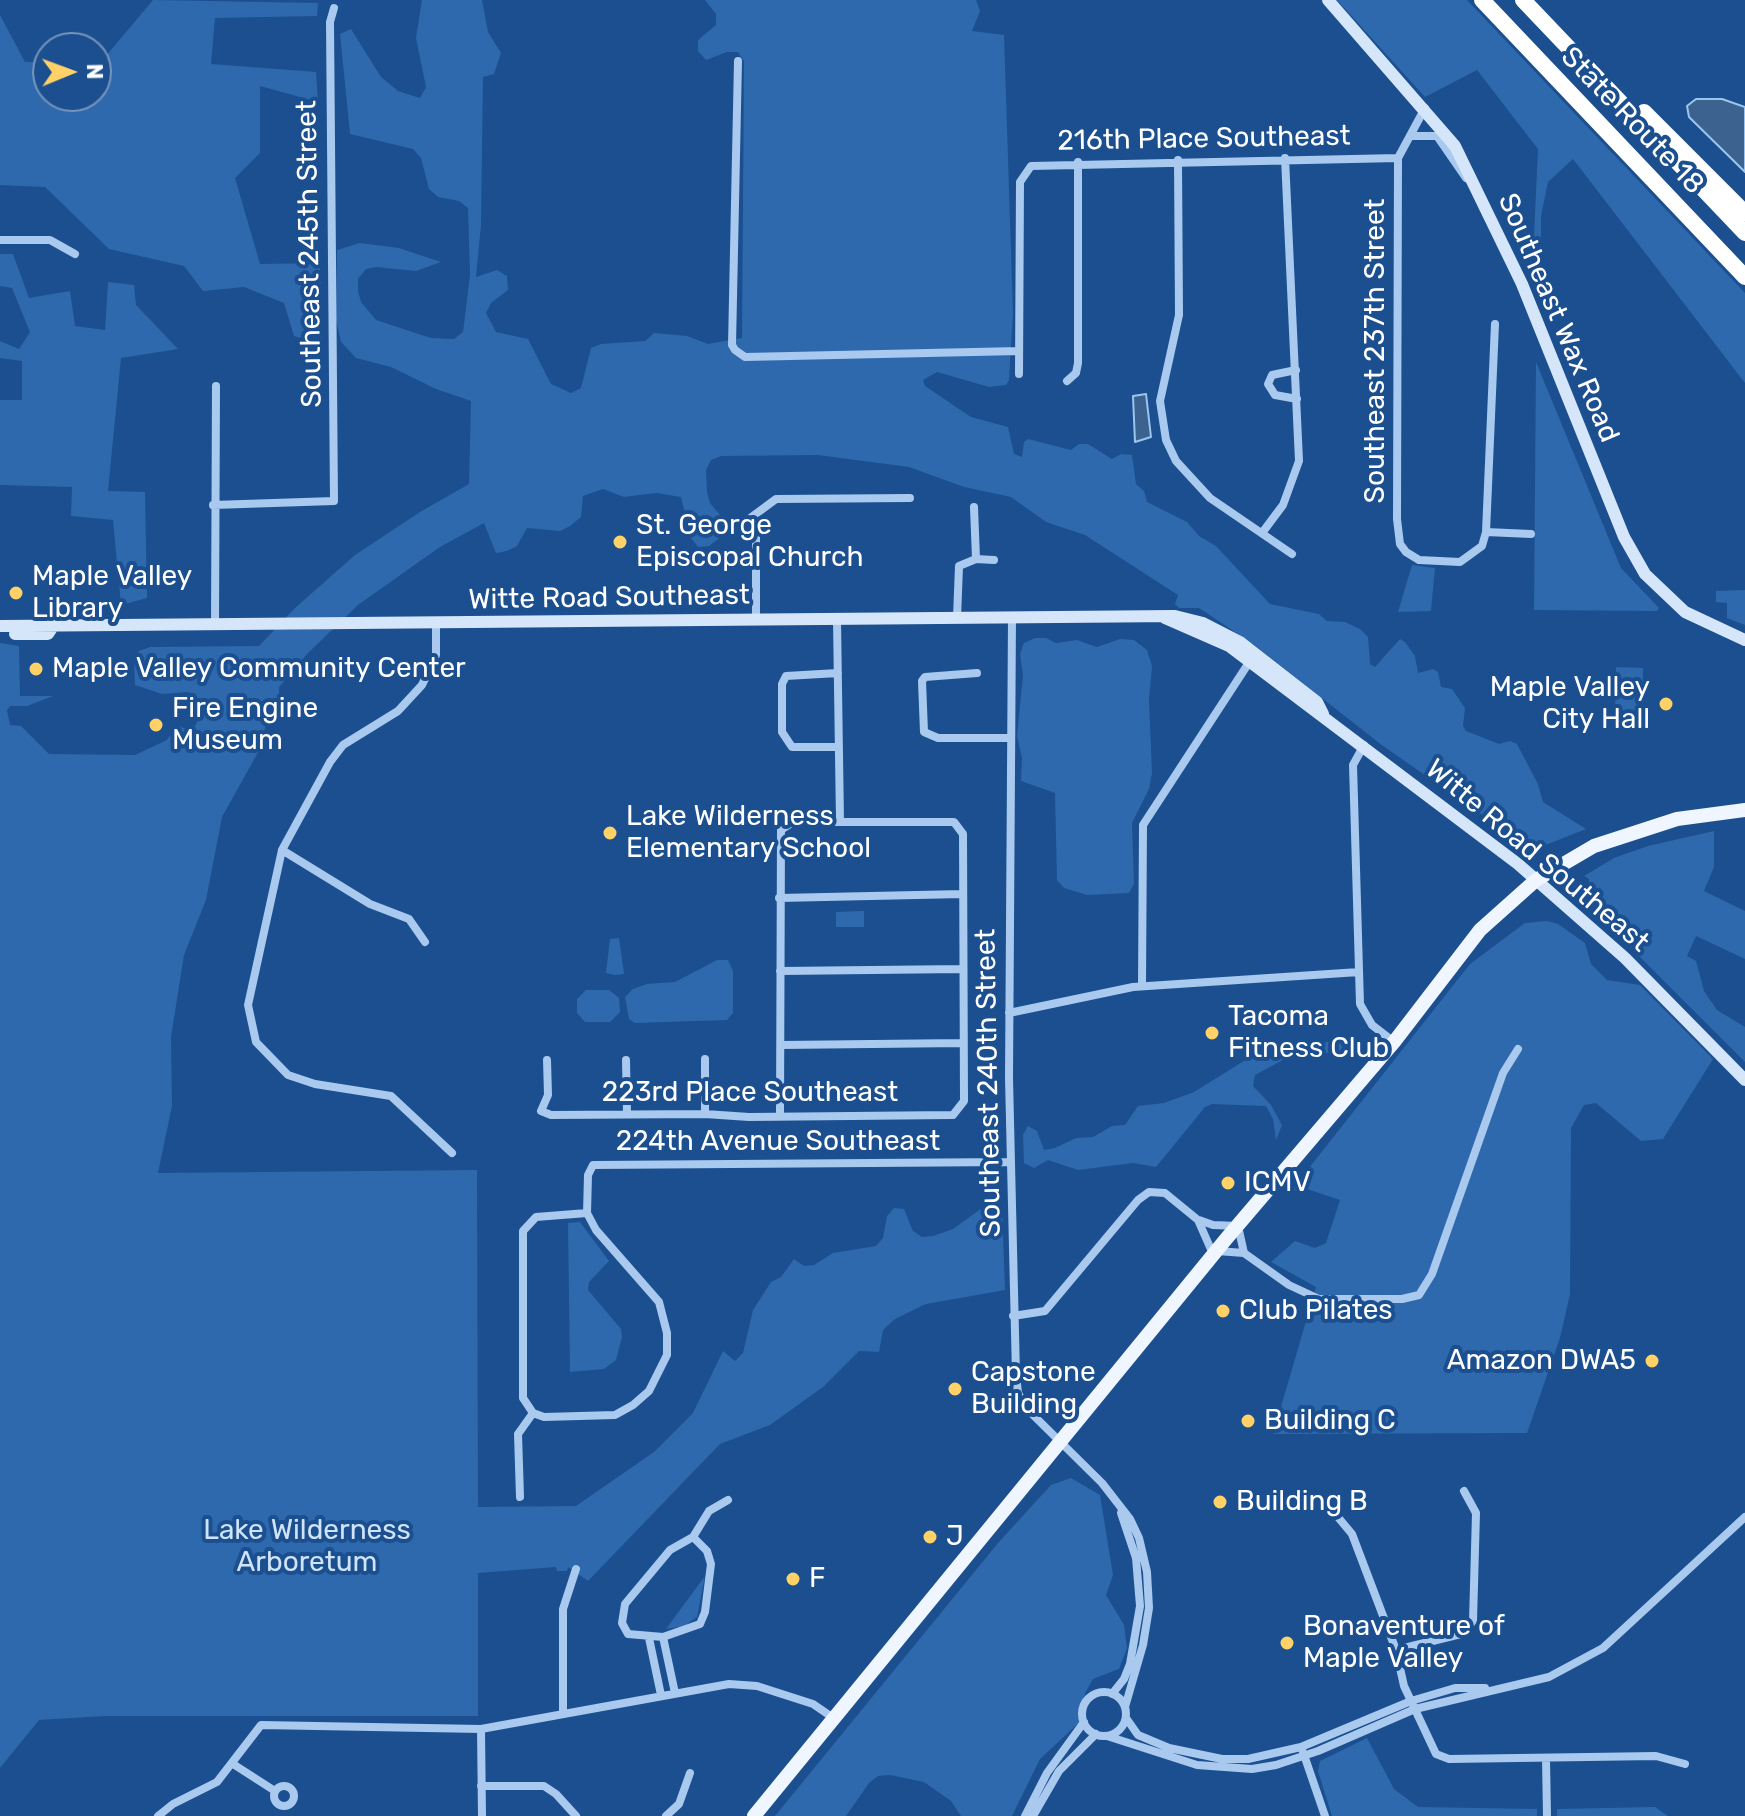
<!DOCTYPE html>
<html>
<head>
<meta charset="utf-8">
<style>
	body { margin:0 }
	#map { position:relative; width:1745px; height:1816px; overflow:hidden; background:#1b4f8f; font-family:Rubik,sans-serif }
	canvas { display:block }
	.north { position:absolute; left:32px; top:32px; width:80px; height:80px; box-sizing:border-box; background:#1b4f8f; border:2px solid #7695bc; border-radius:50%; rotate:89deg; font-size:22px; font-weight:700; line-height:32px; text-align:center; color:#fff }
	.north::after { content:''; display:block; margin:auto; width:28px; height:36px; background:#ffd166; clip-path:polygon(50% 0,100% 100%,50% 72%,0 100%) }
</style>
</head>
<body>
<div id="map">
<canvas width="1745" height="1816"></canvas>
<div class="north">N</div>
</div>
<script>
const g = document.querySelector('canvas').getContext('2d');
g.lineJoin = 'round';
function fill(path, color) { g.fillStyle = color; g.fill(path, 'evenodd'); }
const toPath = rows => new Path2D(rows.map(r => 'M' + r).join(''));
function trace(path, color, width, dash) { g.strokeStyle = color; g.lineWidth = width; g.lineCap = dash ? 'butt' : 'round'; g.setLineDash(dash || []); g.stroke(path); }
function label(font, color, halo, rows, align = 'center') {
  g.font = font + ' Rubik,sans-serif'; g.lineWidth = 8; g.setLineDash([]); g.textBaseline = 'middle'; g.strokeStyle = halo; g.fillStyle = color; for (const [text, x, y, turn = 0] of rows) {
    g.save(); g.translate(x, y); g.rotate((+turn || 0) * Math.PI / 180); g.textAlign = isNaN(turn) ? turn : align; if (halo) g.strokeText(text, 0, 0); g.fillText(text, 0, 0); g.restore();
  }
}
const green = toPath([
	[153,0,318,3,317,16,215,18,211,64,316,72,318,102,260,86,260,153,235,178,260,264,320,263,322,344,294,336,284,303,244,287,203,291,184,266,109,249,45,187,0,185,0,15,25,62,48,62,48,96,96,96,96,64,100,63],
	[422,0,482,0,488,32,501,53,494,74,483,77,481,225,476,277,497,270,507,276,508,290,491,303,486,313,496,332,528,339,551,384,571,393,581,388,591,348,601,344,645,341,654,333,687,336,708,344,742,338,744,61,738,52,727,52,706,60,698,51,698,40,716,25,716,14,705,0,976,0,980,11,972,31,1004,35,1013,313,1009,380,1006,385,989,387,937,372,923,380,925,386,971,417,1008,427,1014,454,1022,457,1024,442,1028,439,1071,450,1079,444,1088,444,1112,459,1121,454,1132,455,1136,484,1144,491,1147,502,1187,522,1199,536,1216,546,1270,604,1319,614,1327,621,1345,622,1360,629,1368,637,1370,664,1375,667,1400,639,1405,642,1415,656,1418,673,1433,669,1438,672,1441,687,1452,689,1465,708,1463,726,1466,731,1499,744,1510,741,1517,744,1538,784,1543,802,1586,829,1538,848,1520,841,1383,746,1253,644,1199,608,1179,608,1175,604,1178,595,1085,535,1046,522,1011,497,964,487,909,467,818,455,721,456,711,460,706,470,707,492,710,503,725,521,726,533,709,546,698,547,691,538,681,497,656,493,624,497,603,489,583,496,581,517,570,526,560,531,527,528,517,546,507,551,496,553,484,523,440,547,358,605,308,653,279,687,279,705,266,724,261,747,222,817,206,900,184,955,171,1037,172,1106,158,1173,477,1170,478,1507,576,1506,654,1452,693,1413,723,1351,735,1361,743,1353,753,1310,771,1282,781,1277,794,1259,804,1266,814,1265,833,1253,876,1246,883,1238,887,1216,894,1208,904,1209,913,1231,922,1237,933,1236,953,1229,993,1200,1002,1207,1005,1290,926,1304,895,1319,883,1330,879,1352,859,1351,823,1387,770,1425,720,1444,588,1581,568,1567,567,1571,557,1571,556,1567,478,1573,478,1716,105,1716,39,1720,0,1768,0,643,19,646,20,696,53,696,27,706,10,706,7,710,10,725,21,726,49,754,135,755,167,740,177,725,192,732,205,706,188,692,162,694,135,685,134,661,139,651,150,647,259,646,295,608,355,555,420,512,469,484,471,401,436,389,391,367,356,358,341,342,336,319,337,250,360,243,399,248,441,262,416,271,376,267,366,269,358,279,358,291,361,302,376,320,431,338,454,339,463,332,470,275,468,208,459,201,438,197,429,189,421,158,413,149,350,134,340,34,351,29,381,77,398,91,420,98,426,87,416,38],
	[1337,0,1467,0,1745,293,1745,383,1573,159,1548,182,1541,216,1541,241,1534,247,1559,307,1549,311,1518,244,1534,235,1538,149,1477,70,1425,97],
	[0,254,13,254,29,298,70,291,75,326,105,330,108,282,134,285,136,305,178,349,121,358,108,491,145,492,147,598,121,605,113,520,71,516,72,487,0,485,0,400,22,400,22,361,0,358,0,341,19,349,30,332,12,288,0,286],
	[1536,362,1621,568,1659,608,1657,611,1534,610],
	[1412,565,1435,568,1431,611,1398,612],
	[1745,590,1745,625,1727,618,1727,603,1716,602,1716,591],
	[1035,638,1046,638,1056,643,1077,640,1097,647,1120,639,1134,640,1147,650,1152,666,1149,699,1152,773,1149,789,1132,823,1134,884,1129,893,1087,895,1064,888,1057,880,1055,793,1021,781,1022,758,1017,736,1023,675,1020,654,1024,643],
	[1616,667,1643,668,1642,718,1615,718],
	[1714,831,1714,867,1704,891,1745,911,1745,959,1696,936,1687,956,1696,961,1704,991,1717,1010,1745,1027,1745,1062,1580,897,1588,889,1589,879,1584,876,1614,858,1648,846],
	[864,911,864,927,836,927,836,912],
	[1547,921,1558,924,1585,943,1591,964,1607,980,1640,985,1713,1059,1663,1139,1641,1141,1596,1103,1584,1105,1571,1128,1570,1294,1560,1338,1527,1433,1273,1434,1316,1287,1271,1262,1295,1241,1315,1248,1326,1243,1340,1200,1304,1188,1290,1192,1470,964,1525,923],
	[619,938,624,974,615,975,606,973,610,939],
	[717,960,728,960,733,971,733,1013,727,1020,635,1023,629,1019,625,997,633,989,647,984,675,982],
	[586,990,609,990,619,998,620,1012,610,1022,585,1022,577,1013,577,999],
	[1344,1041,1347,1050,1283,1060,1255,1075,1253,1086,1271,1105,1282,1125,1276,1140,1273,1119,1266,1106,1212,1104,1205,1107,1156,1167,1133,1163,1078,1170,1048,1160,1034,1168,1024,1163,1023,1135,1028,1126,1037,1131,1044,1150,1055,1148,1076,1138,1093,1137,1112,1126,1125,1125,1138,1106,1164,1103,1194,1092,1268,1046],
	[580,1222,609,1261,589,1282,588,1290,621,1329,622,1337,616,1360,604,1369,570,1372,568,1223],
	[1071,1478,1100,1495,1113,1575,1106,1595,1124,1625,1127,1648,1119,1669,1093,1679,1085,1693,1084,1718,1040,1759,1012,1816,961,1816,951,1801,924,1782,890,1775,878,1776,869,1783,846,1816,775,1816,998,1543,1051,1485],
	[705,1576,697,1617,684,1626,666,1629],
	[1367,1738,1394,1789,1418,1807,1537,1809,1537,1816,1332,1816,1318,1771,1320,1761],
	[1655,1807,1668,1816,1557,1816,1557,1809]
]);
const water = toPath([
	[1696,99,1722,99,1745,107,1745,172,1689,117,1687,106,1696,99],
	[1146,394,1151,437,1135,442,1133,396,1146,394]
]);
const street = toPath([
	[738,61,732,345,735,350,745,357,1019,351],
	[1425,108,1398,158,1397,519,1400,544,1406,552,1419,560,1460,562,1482,546,1486,532,1495,324],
	[1410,136,1437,136,1466,178],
	[1178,160,1179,315,1160,401,1166,440,1176,461,1210,498,1292,554],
	[0,240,50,240,75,254],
	[1296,370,1272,375,1268,384,1275,395,1297,399],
	[1019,374,1020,182,1031,166,1398,158],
	[1067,381,1076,373,1078,363,1078,162],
	[213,505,334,501,330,22,334,8],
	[974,507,976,559],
	[1486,532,1531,534],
	[1262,533,1283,505,1299,461,1285,158],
	[1012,617,1009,1078,1016,1375,1018,1393,1026,1408,1102,1483,1130,1519,1139,1538,1147,1572,1149,1608,1143,1645,1125,1707],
	[957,618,959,566,976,559,994,560],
	[756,620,756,533,749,519,776,499,910,498],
	[837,620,840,822],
	[436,624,436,655,422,685,398,711,343,745,330,762,282,850,248,1005,256,1042,288,1075,315,1084,391,1096,452,1153],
	[215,626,216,386],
	[838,673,786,676,782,684,782,732,792,747,839,747],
	[977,673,925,677,922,681,924,732,938,738,1011,738],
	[1364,745,1353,765,1360,1004,1372,1025,1394,1042],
	[282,850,370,904,409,919,425,942],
	[779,898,963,894],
	[780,971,963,969],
	[1142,986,1143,825,1250,661],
	[1009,1013,1133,987,1359,972],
	[781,1045,963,1043],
	[705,1059,705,1114],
	[547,1060,548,1095,541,1111,551,1115,705,1114,749,1117,953,1115,964,1101,963,834,954,822,793,822,781,830,780,1116],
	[626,1060,627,1114],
	[1199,1220,1213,1225,1238,1226,1244,1253],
	[1217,1251,1244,1253],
	[1244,1253,1289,1285,1319,1299,1402,1299,1419,1295,1432,1274,1503,1073,1518,1049],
	[1013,1316,1045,1311,1138,1200,1149,1192,1165,1193,1198,1220,1213,1254],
	[533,1413,544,1417,615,1415,633,1405,649,1391,667,1355,667,1333,659,1302,596,1230,587,1213,588,1175,593,1165,1011,1162],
	[533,1413,523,1398,523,1231,536,1217,587,1213],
	[520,1497,518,1434,533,1413],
	[1332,1510,1352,1534,1396,1650,1404,1686,1436,1754,1449,1759,1656,1756,1685,1764],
	[693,1537,707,1551,711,1564,705,1612,700,1624,663,1637,628,1634,622,1623,625,1604,670,1550,693,1537,709,1511,728,1500],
	[663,1637,675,1693],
	[649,1638,661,1695],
	[1396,1650,1461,1634,1473,1621,1476,1513,1464,1491],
	'1082 1714a22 22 0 1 1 44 0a22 22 0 1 1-44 0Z',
	[1112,1694,1124,1679,1130,1664,1140,1606,1136,1558,1121,1513],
	[563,1713,563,1609,576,1569],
	[1126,1718,1138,1735,1169,1748,1222,1759,1248,1759,1301,1747,1411,1701,1455,1688,1485,1688],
	[481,1729,482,1816],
	[1107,1736,1197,1765,1252,1769,1276,1765,1318,1751,1415,1709,1549,1677,1603,1648,1745,1517],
	[1303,1752,1325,1816],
	[1546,1758,1547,1816],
	[233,1764,275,1791],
	'274 1796a10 10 0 1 1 20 0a10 10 0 1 1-20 0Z',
	[481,1786,544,1786,556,1794,576,1816],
	[158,1816,173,1804,217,1782,261,1725,481,1729,729,1684,757,1686,813,1704,832,1717],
	[666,1816,679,1804,690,1773],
	[1025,1816,1047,1773,1084,1722],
	[1033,1816,1059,1771,1096,1734]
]);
const secondary = toPath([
	[1328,0,1455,146,1522,284,1624,537,1645,574,1685,612,1745,640],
	[1165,618,1229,646,1518,864,1625,958,1745,1080],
	[0,626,1175,616,1203,623,1240,642,1317,702,1323,714],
	[15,634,48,634,52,628]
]);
const primary = toPath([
	[754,1816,1226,1239,1394,1042,1480,930,1536,880,1594,846,1677,819,1745,810]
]);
const highway = toPath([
	[1482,0,1745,277],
	[1523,0,1745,233],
	[1644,112,1745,213]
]);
const markers = [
	[620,542,8,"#ffd166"],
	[16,593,8,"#ffd166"],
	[36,669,8,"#ffd166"],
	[1666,704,8,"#ffd166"],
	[156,725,8,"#ffd166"],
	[610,833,8,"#ffd166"],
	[1212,1033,8,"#ffd166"],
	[1228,1183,8,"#ffd166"],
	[1223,1311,8,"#ffd166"],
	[1652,1361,8,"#ffd166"],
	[955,1389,8,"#ffd166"],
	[1248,1421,8,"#ffd166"],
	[1220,1502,8,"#ffd166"],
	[930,1537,8,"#ffd166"],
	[793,1579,8,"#ffd166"],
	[1287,1643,8,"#ffd166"]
];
const streetNames = [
	["State Route 18",1632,121,46],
	["216th Place Southeast",1204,139,-1],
	["Southeast 245th Street",310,254,-91],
	["Southeast Wax Road",1558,318,67],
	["Southeast 237th Street",1376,351,-90],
	["Witte Road Southeast",609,598,-1],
	["Witte Road Southeast",1537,856,40],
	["Southeast 240th Street",989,1083,-91],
	["223rd Place Southeast",750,1093],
	["224th Avenue Southeast",778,1142]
];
const poiNames = [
	["St. George",636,526],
	["Episcopal Church",636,558],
	["Maple Valley",32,577],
	["Library",32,609],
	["Maple Valley Community Center",52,669],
	["Maple Valley",1650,688,"right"],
	["City Hall",1650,720,"right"],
	["Fire Engine",172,709],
	["Museum",172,741],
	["Lake Wilderness",626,817],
	["Elementary School",626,849],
	["Tacoma",1228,1017],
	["Fitness Club",1228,1049],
	["ICMV",1244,1183],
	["Club Pilates",1239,1311],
	["Amazon DWA5",1636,1361,"right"],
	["Capstone",971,1373],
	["Building",971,1405],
	["Building C",1264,1421],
	["Building B",1236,1502],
	["J",946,1537],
	["F",809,1579],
	["Bonaventure of",1303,1627],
	["Maple Valley",1303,1659]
];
const parkNames = [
	["Lake Wilderness",307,1531],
	["Arboretum",307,1563]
];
fill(green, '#2e69ad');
fill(water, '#3c6290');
trace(water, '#9cc4f0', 2);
trace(street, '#a9c9ee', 8);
trace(secondary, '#d6e6fa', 12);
trace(primary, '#f0f6ff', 14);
trace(highway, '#fff', 16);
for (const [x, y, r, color] of markers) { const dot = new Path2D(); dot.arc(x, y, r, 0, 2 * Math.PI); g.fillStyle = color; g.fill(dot); trace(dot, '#1b4f8f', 3); }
label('28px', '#fff', '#1b4f8f', streetNames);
label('28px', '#fff', '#1b4f8f', poiNames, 'left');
label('28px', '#cfe3fa', '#1b4f8f', parkNames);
</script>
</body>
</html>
